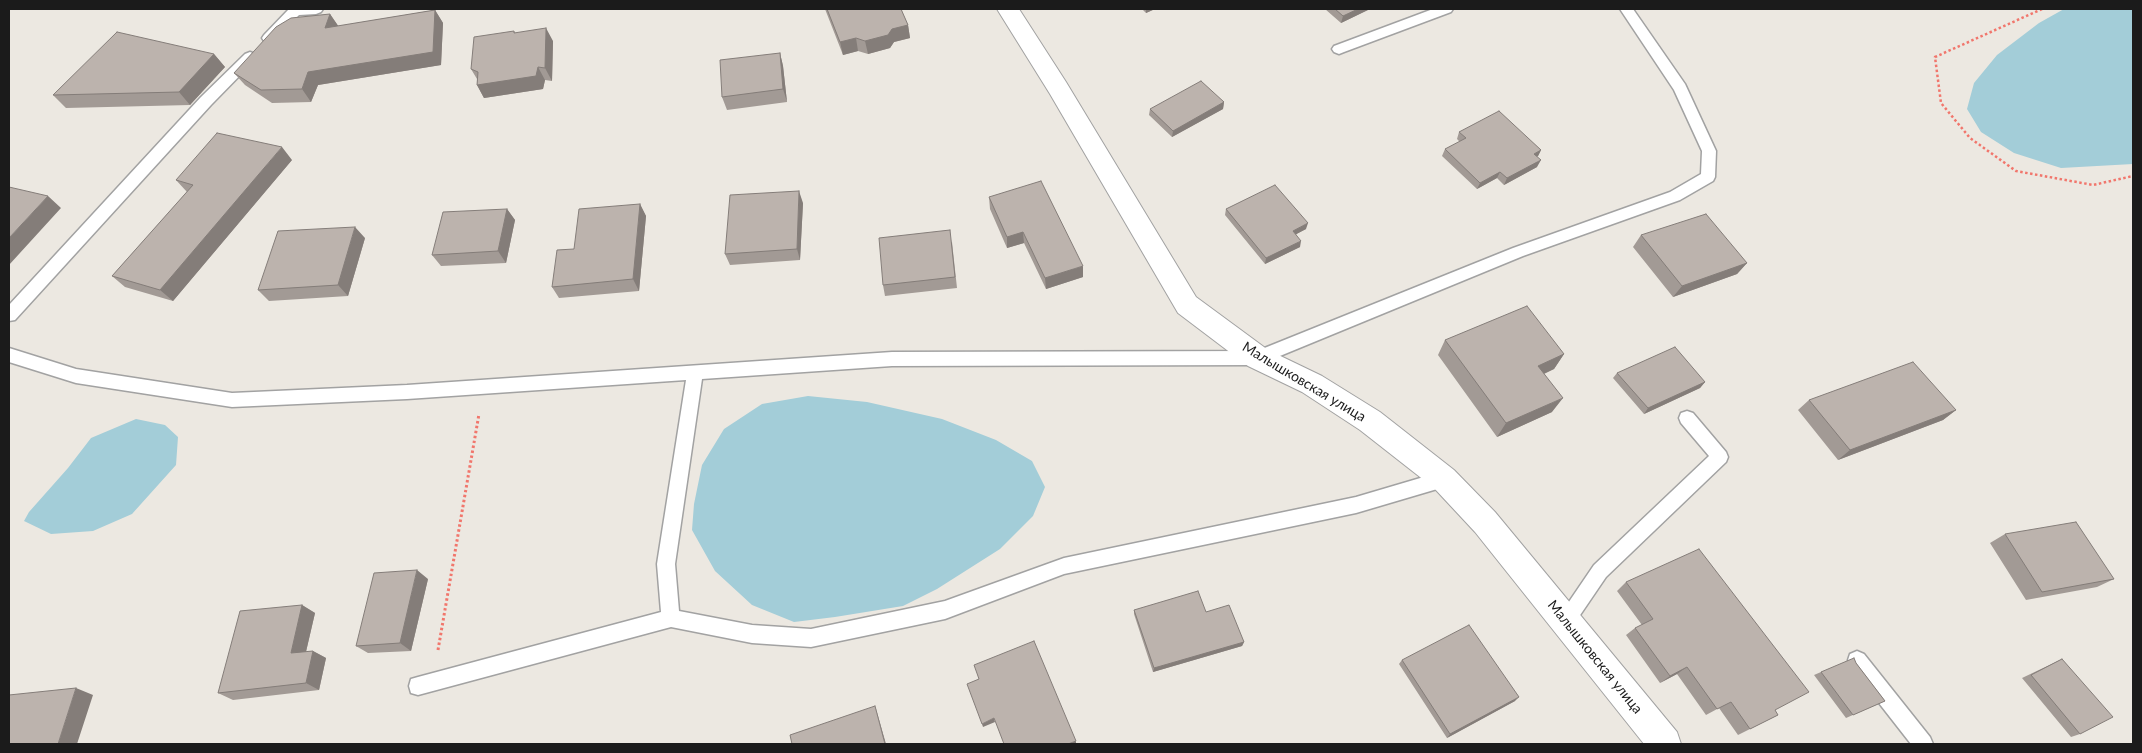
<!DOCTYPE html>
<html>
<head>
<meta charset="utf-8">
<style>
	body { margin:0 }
	#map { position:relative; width:2142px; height:753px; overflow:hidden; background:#ece8e1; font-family:Lato,sans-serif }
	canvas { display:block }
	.frame { position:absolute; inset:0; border:10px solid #1b1b1b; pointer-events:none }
</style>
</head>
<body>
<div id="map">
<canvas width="2142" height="753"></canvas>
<div class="frame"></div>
</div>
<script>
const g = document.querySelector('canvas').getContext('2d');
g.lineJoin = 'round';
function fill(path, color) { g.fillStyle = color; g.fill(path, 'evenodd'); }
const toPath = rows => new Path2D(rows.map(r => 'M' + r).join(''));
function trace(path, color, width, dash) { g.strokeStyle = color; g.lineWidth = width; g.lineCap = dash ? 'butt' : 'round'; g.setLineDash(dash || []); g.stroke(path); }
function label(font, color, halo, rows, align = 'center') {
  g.font = font + ' Lato,sans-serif'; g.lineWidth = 4.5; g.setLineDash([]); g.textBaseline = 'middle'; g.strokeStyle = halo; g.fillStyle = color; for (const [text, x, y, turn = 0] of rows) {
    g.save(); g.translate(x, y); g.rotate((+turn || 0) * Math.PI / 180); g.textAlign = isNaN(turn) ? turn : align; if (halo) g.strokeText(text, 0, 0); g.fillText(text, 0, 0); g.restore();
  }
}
const water = toPath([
	[2064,9,2133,9,2133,164,2061,168,2014,153,1981,132,1967,109,1974,83,1997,55,2039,23],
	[808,396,867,402,942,419,996,440,1032,461,1045,487,1033,516,1000,549,937,589,903,606,835,617,794,622,752,605,715,571,692,530,694,504,702,465,724,429,762,404],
	[136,419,165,425,178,437,176,465,132,514,93,531,51,534,24,521,29,512,68,468,91,438]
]);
const pathFar1 = toPath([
	[2042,9,1935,57,1941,103,1970,138,2016,171,2093,185,2133,176]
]);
const path = toPath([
	[438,650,479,414]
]);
const lane = toPath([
	[289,9,323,9,321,12,316,14,299,15,274,41,264,41,262,38,264,35,289,9],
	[1433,9,1453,9,1451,12,1344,52,1339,54,1334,52,1332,49,1334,46,1433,9],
	[1620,9,1633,9,1685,84,1716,151,1715,177,1713,181,1680,200,1523,256,1258,365,892,366,702,379,675,564,679,611,752,625,811,629,945,601,1064,558,1356,497,1444,471,1450,474,1453,479,1450,484,1444,487,1356,513,1064,574,945,619,811,647,752,643,671,627,418,695,411,693,409,686,411,679,418,677,661,612,657,564,686,380,407,399,232,407,76,383,9,362,9,348,76,369,232,393,407,385,892,352,1257,351,1513,248,1670,192,1701,174,1702,151,1674,90,1620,9],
	[250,52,255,54,257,57,255,60,211,105,15,320,9,321,9,305,201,97,245,54,250,52],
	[1687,411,1693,413,1726,452,1728,457,1726,462,1606,577,1572,627,1566,630,1560,627,1557,621,1560,615,1594,565,1709,456,1681,423,1679,418,1681,413,1687,411],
	[1857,651,1864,654,1930,737,1933,744,1911,744,1850,666,1848,660,1850,654,1857,651]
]);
const street = toPath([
	[997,9,1019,9,1066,82,1196,297,1268,350,1322,376,1380,412,1454,470,1495,512,1677,732,1681,744,1644,744,1475,532,1434,488,1360,430,1302,392,1248,366,1178,313,1050,94,997,9]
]);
const wall = toPath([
	[825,9,901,9,908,25,910,38,894,42,890,48,868,54,858,51,843,55],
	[1142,9,1155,9,1146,13],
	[1325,9,1370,9,1341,23],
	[435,10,443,23,441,65,318,85,311,102,272,103,245,85,234,73,330,14,338,26],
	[514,31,515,33,553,41,552,81,545,80,543,89,484,98,477,85,477,79,471,69],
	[780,53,783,66,787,102,727,110,722,97],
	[214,54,225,67,190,105,66,108,53,95],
	[1224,102,1223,109,1172,137,1149,115,1150,109],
	[1459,132,1541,150,1538,156,1537,157,1537,167,1504,185,1497,178,1477,189,1442,156,1445,149,1460,142,1457,139],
	[292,160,173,301,125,287,112,276,187,192,176,180],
	[989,197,1083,277,1046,289,1024,243,1007,248,990,209],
	[803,203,800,260,730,265,725,254],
	[640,204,646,216,639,291,559,298,552,287,574,249],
	[507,209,515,220,506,263,441,266,432,255],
	[1226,209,1306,229,1296,234,1300,247,1265,264,1225,215],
	[1641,235,1747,263,1737,274,1673,297,1633,247],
	[365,238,348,296,269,301,258,290],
	[952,242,957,288,885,296,883,285],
	[1445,340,1564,354,1554,369,1544,374,1552,412,1497,437,1438,355],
	[1617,373,1705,382,1700,388,1644,414,1613,378],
	[1809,400,1956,410,1943,420,1838,460,1798,410],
	[2005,534,2114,579,2097,587,2026,600,1990,543],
	[428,579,411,651,368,653,356,646],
	[1626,582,1775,710,1778,715,1738,735,1719,708,1706,715,1677,674,1660,683,1626,635,1635,628,1642,625,1617,591],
	[302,605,315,613,306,652,313,651,326,658,319,690,233,700,218,693],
	[1134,610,1206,612,1244,642,1242,646,1153,672,1134,614],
	[2062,659,2080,734,2071,737,2022,678],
	[1402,660,1515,701,1447,738,1399,664],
	[1856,663,1885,701,1846,718,1814,675,1821,672]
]);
const shadedWall = toPath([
	[1146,9,1155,9,1146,13],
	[1358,9,1370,9,1341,23,1343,16],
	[435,10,443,23,441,65,318,85,311,102,302,89,308,72],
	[330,14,339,27,325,28],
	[908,25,910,38,894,42,890,48,868,54,865,41,892,29],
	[546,28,553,41,552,81,545,68],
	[856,38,858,51,843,55,840,42],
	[780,53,783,66,787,102,783,89],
	[214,54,225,67,190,105,179,92],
	[538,67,545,80,543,89,484,98,477,85],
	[1224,102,1223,109,1172,137,1173,131],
	[282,147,292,160,173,301,160,290],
	[1541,150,1538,156,1530,160,1534,154],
	[1541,160,1537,167,1504,185,1507,178],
	[1500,172,1497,178,1477,189,1480,183],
	[799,191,803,203,800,260,797,249],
	[48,196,61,208,9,265,9,238],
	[640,204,646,216,639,291,633,279],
	[507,209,515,220,506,263,498,251],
	[1308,223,1306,229,1291,237,1293,231],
	[355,227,365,238,348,296,338,285],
	[1023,232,1024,243,1007,248,1007,237],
	[1301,241,1300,247,1265,264,1266,258],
	[1747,263,1737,274,1673,297,1682,286],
	[1083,266,1083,277,1046,289,1045,278],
	[1564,354,1554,369,1528,381,1538,366],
	[1705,382,1700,388,1644,414,1648,408],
	[1563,398,1552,412,1497,437,1506,423],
	[1956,410,1943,420,1838,460,1850,450],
	[417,570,428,579,411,651,400,643],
	[302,605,315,613,304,660,291,653],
	[1244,642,1242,646,1153,672,1154,668],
	[313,651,326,658,319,690,306,683],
	[1687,667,1677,674,1660,683,1670,676],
	[76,688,93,695,77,744,58,744],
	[1519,697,1515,701,1447,738,1450,734],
	[875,706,876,709,886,744,885,744],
	[994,718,995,722,983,727,982,724],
	[1076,741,1076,744,1068,744]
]);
const building = toPath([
	[827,9,901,9,908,25,892,29,888,35,865,41,856,38,840,42,827,9],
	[1335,9,1358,9,1343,16,1335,9],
	[435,10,433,52,308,72,302,89,261,90,234,73,276,27,291,18,330,14,325,28,435,10],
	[546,28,545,68,538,67,536,76,477,85,478,72,471,69,474,37,514,31,514,33,546,28],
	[117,32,214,54,179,92,53,95,117,32],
	[780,53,783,89,722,97,720,60,780,53],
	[1201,81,1224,102,1173,131,1150,109,1201,81],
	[1499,111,1541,150,1534,154,1541,160,1507,178,1500,172,1480,183,1445,149,1466,138,1459,132,1499,111],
	[217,133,282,147,160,290,112,276,193,185,176,180,217,133],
	[1041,181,1083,266,1045,278,1023,232,1007,237,989,197,1041,181],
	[1275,185,1308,223,1293,231,1301,241,1266,258,1226,209,1275,185],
	[9,187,48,196,9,238,9,187],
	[799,191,797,249,725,254,730,195,799,191],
	[640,204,633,279,552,287,557,250,574,249,579,209,640,204],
	[507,209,498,251,432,255,443,212,507,209],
	[1706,214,1747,263,1682,286,1641,235,1706,214],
	[355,227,338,285,258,290,278,231,355,227],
	[950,230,955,277,883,285,879,238,950,230],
	[1527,306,1564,354,1538,366,1563,398,1506,423,1445,340,1527,306],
	[1675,347,1705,382,1648,408,1617,373,1675,347],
	[1913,362,1956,410,1850,450,1809,400,1913,362],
	[2076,522,2114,579,2042,592,2005,534,2076,522],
	[1699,549,1809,692,1775,710,1778,715,1750,729,1731,702,1717,709,1687,667,1670,676,1635,628,1653,619,1626,582,1699,549],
	[417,570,400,643,356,646,374,573,417,570],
	[1198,591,1206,612,1229,605,1244,642,1154,668,1134,610,1198,591],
	[302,605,291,653,313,651,306,683,218,693,240,611,302,605],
	[1469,625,1519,697,1450,734,1402,660,1469,625],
	[1034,641,1076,741,1068,744,1004,744,994,718,982,724,967,684,979,679,974,665,1034,641],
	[1854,658,1856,663,1885,701,1853,715,1821,672,1854,658],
	[2062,659,2113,717,2080,734,2031,675,2062,659],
	[76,688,58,744,9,744,9,695,76,688],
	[875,706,885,744,792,744,790,735,875,706]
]);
const streetNames = [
	["Малышковская улица",1304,382,31],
	["Малышковская улица",1595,657,51]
];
fill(water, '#a3cdd8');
trace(lane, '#a2a2a2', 3);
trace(street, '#a2a2a2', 2);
trace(pathFar1, '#f1766c', 2.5, [2.5, 2.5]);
trace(path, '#f1766c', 3, [2.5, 2.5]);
fill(lane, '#fff');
fill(street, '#fff');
fill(wall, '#a29a95');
fill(shadedWall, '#847d79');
fill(building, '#bcb3ad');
trace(building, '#847d79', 1);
label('14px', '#1b1b1b', '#fff', streetNames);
</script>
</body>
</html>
